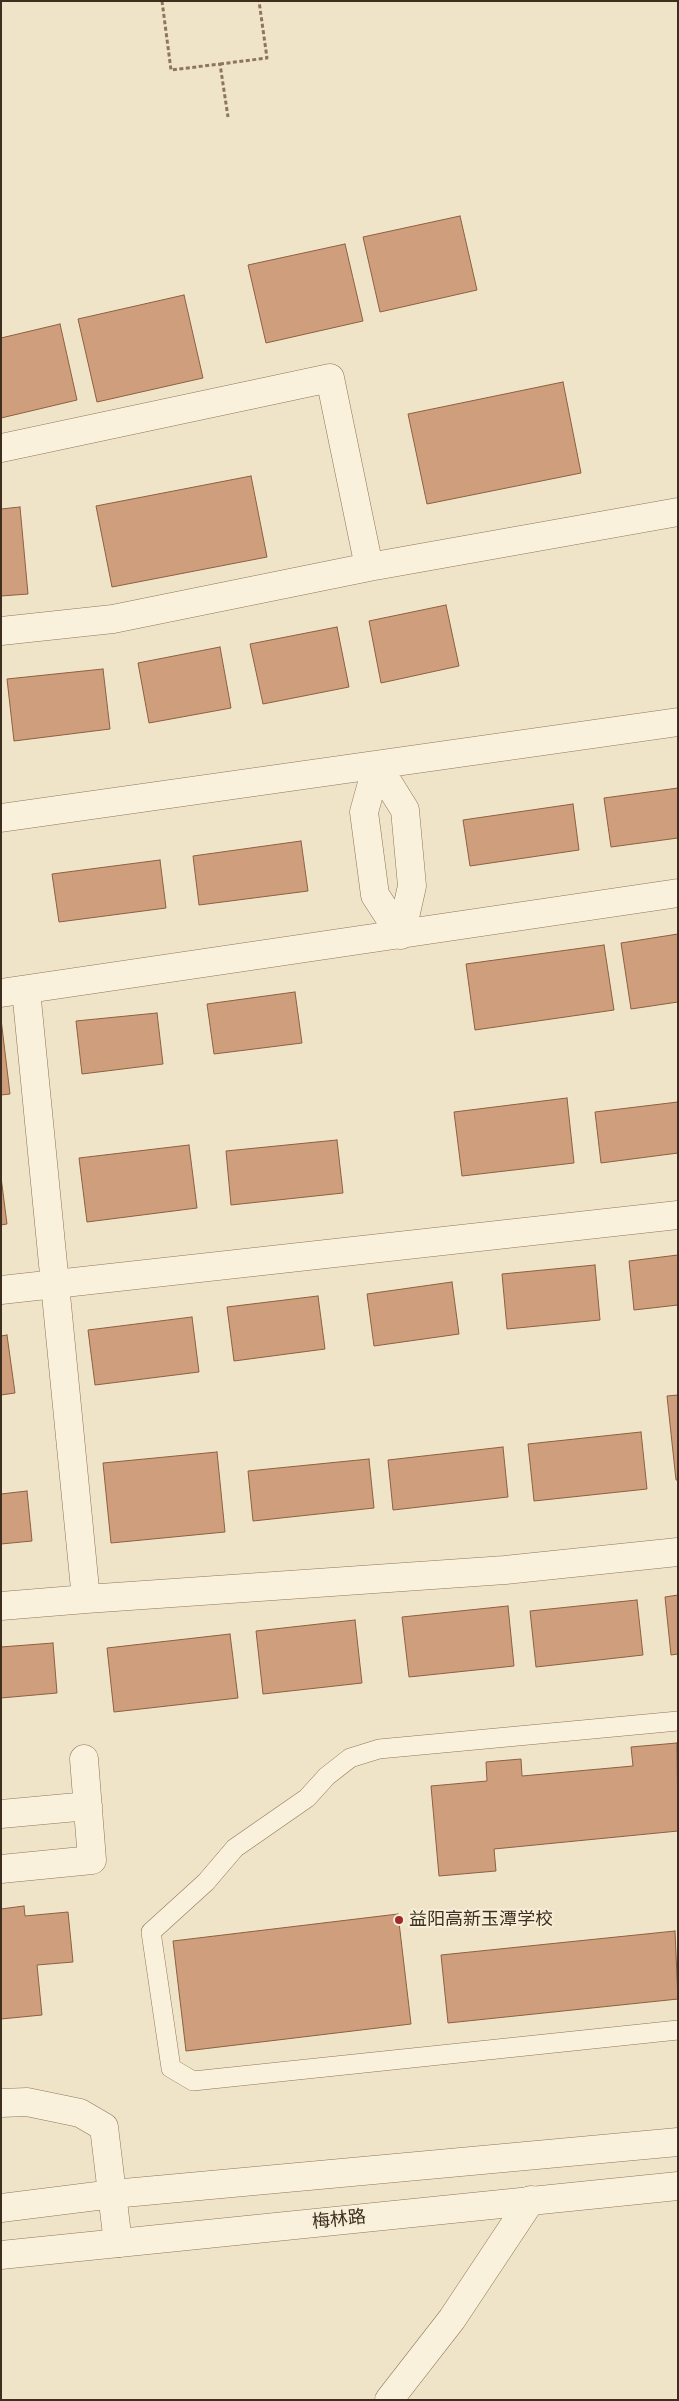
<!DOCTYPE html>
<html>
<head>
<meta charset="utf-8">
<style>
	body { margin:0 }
	#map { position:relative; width:679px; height:2401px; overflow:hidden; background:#f0e4c8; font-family:"Libre Baskerville",serif }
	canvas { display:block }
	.frame { position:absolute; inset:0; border:2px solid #3d2e20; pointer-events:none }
</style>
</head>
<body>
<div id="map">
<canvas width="679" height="2401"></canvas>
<div class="frame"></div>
</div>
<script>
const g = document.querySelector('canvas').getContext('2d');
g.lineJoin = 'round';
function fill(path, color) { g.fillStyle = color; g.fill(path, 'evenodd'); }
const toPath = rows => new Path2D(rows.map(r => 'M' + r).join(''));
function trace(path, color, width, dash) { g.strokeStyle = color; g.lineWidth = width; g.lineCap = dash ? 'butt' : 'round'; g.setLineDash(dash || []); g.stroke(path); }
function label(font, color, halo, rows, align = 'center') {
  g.font = font + ' "Libre Baskerville","Noto Sans SC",serif'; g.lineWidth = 4; g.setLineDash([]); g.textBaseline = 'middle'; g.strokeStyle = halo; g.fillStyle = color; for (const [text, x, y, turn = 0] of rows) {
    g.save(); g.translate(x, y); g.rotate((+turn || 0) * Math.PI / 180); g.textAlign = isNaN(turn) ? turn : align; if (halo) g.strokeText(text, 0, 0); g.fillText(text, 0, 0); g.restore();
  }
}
const building = toPath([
	[460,216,477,290,380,312,363,237,460,216],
	[345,244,363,321,266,343,248,265,345,244],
	[184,295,203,378,97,402,78,319,184,295],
	[60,324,77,400,1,418,1,338,60,324],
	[563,382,581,473,427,504,408,414,563,382],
	[251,476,267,557,112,587,96,506,251,476],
	[20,507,28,594,1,596,1,509,20,507],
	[446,605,459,666,381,683,369,621,446,605],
	[337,627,349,687,263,704,250,644,337,627],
	[220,647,231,708,149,723,138,663,220,647],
	[103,669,110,729,14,741,7,679,103,669],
	[678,788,678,838,611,847,604,798,678,788],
	[573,804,579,850,470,866,463,820,573,804],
	[301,841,308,891,199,905,193,856,301,841],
	[160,860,166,908,59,922,52,874,160,860],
	[678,934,678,1002,631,1009,621,943,678,934],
	[604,945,614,1010,475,1030,466,964,604,945],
	[295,992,302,1043,214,1054,207,1004,295,992],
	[157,1013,163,1064,82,1074,76,1021,157,1013],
	[1,1019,10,1094,1,1095,1,1019],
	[567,1098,574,1163,462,1176,454,1112,567,1098],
	[678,1102,678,1153,601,1163,595,1112,678,1102],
	[337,1140,343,1193,231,1205,226,1151,337,1140],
	[189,1145,197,1208,87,1222,79,1158,189,1145],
	[1,1177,7,1224,1,1225,1,1177],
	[678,1255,678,1305,634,1310,629,1261,678,1255],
	[595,1265,600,1320,507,1329,502,1274,595,1265],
	[452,1282,459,1334,374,1346,367,1294,452,1282],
	[318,1296,325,1349,234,1361,227,1307,318,1296],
	[192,1317,199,1372,95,1385,88,1330,192,1317],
	[7,1335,15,1393,1,1395,1,1336,7,1335],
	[678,1395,678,1480,676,1480,667,1396,678,1395],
	[641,1432,647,1489,534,1501,528,1444,641,1432],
	[503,1447,508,1497,393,1510,388,1460,503,1447],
	[217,1452,225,1532,111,1543,103,1463,217,1452],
	[369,1459,374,1508,253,1521,248,1471,369,1459],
	[27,1491,32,1541,1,1544,1,1494,27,1491],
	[678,1595,678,1654,671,1655,665,1597,678,1595],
	[637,1600,643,1655,536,1667,530,1611,637,1600],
	[508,1606,514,1666,409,1677,402,1617,508,1606],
	[355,1620,362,1683,263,1694,256,1631,355,1620],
	[230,1634,238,1698,114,1712,107,1648,230,1634],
	[53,1643,57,1693,1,1698,1,1647,53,1643],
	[677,1743,678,1831,494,1849,496,1871,439,1876,431,1786,487,1781,486,1762,521,1759,522,1776,633,1766,631,1747,677,1743],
	[24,1906,25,1916,68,1912,73,1962,37,1965,42,2015,1,2019,1,1909,24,1906],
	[398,1914,411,2024,186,2051,173,1941,398,1914],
	[675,1931,678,1999,448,2023,441,1955,675,1931]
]);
const path = toPath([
	[162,1,171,70,220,64,228,117],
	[220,64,267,58,259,1]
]);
const service = toPath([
	[678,1721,379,1749,350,1758,327,1776,307,1798,235,1848,206,1882,151,1932,171,2068,193,2081,678,2030]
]);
const minor = toPath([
	[1,448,330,378,369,567],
	[1,631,113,619,369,567,678,512],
	[377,765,405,810,412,886,401,935,375,895,364,812,377,765],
	[1,818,678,722],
	[1,993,678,893],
	[1,1290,678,1215],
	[86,1599,505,1570,678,1552],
	[1,1606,86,1599,26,990],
	[1,1814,88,1806],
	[1,1869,92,1860,84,1759],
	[1,2103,27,2102,80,2113,104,2127,118,2243],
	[389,2400,452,2319,531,2200]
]);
const tertiary = toPath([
	[1,2208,113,2194,678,2142],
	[1,2255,678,2186]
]);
const markers = [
	[399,1920,5,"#9e2a2b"]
];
const poiNames = [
	["益阳高新玉潭学校",409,1920]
];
const streetNames = [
	["梅林路",339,2220,-6]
];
fill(building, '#cf9f7d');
trace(building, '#8d5f41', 1);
trace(service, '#8d765c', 20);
trace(minor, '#8d765c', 29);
trace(tertiary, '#8d765c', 29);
trace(path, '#8d765c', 3, [4, 2.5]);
trace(service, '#faf1dc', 19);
trace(minor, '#faf1dc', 28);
trace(tertiary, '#faf1dc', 28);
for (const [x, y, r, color] of markers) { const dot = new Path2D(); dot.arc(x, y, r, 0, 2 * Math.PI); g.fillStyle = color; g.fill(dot); trace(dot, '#f7eed8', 2); }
label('18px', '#3d2e20', '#f7eed8', poiNames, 'left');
label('18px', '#3d2e20', '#f7eed8', streetNames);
</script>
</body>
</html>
